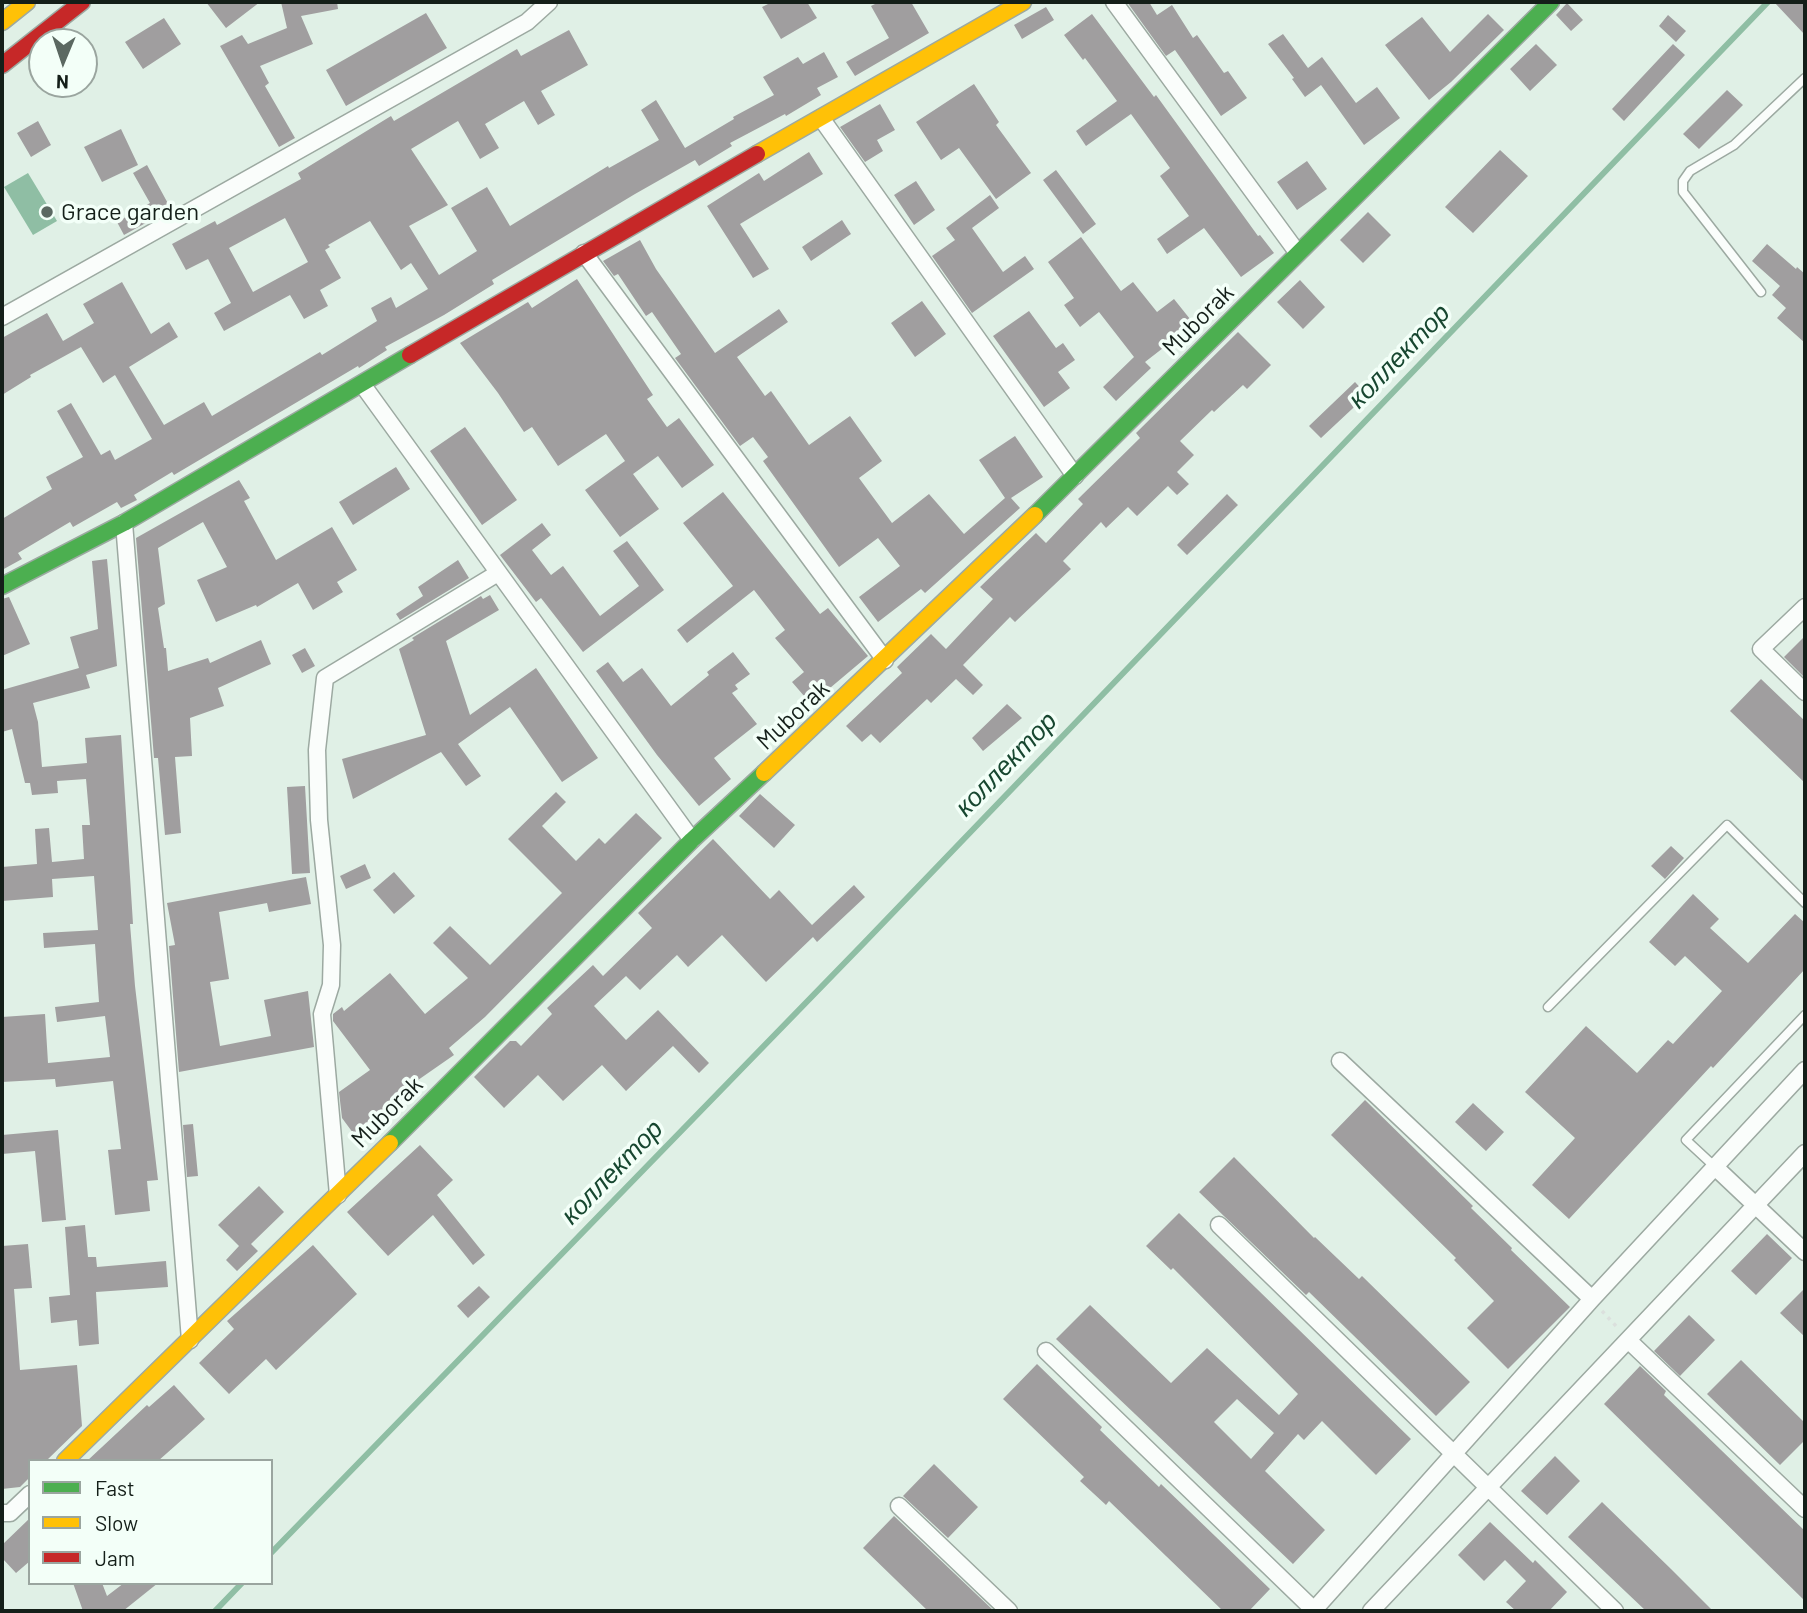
<!DOCTYPE html>
<html>
<head>
<meta charset="utf-8">
<style>
	body { margin:0 }
	#map { position:relative; width:1807px; height:1613px; overflow:hidden; background:#e0f0e6; font-family:Barlow,sans-serif }
	canvas { display:block }
	.frame { position:absolute; inset:0; border:4px solid #141f19; pointer-events:none }
	.legend { position:absolute; left:28px; top:1459px; width:245px; height:126px; box-sizing:border-box; background:#f3fff8; border:2px solid #9aa59f; margin:0; padding:9px 12px; list-style:none; font-size:21px; color:#141f19 }
	.legend li { display:flex; align-items:center; gap:14px; height:35px }
	.legend b { width:35px; border:2px solid #9aa59f }
	.north { position:absolute; left:28px; top:28px; width:70px; height:70px; box-sizing:border-box; background:#f3fff8; border:2px solid #9aa59f; border-radius:50%; rotate:182deg; font-size:19px; font-weight:700; line-height:28px; text-align:center; color:#141f19 }
	.north::after { content:''; display:block; margin:auto; width:24px; height:32px; background:#5b6861; clip-path:polygon(50% 0,100% 100%,50% 72%,0 100%) }
</style>
</head>
<body>
<div id="map">
<canvas width="1807" height="1613"></canvas>
<div class="frame"></div>
<ul class="legend">
<li><b style="height:9px;background:#4caf50"></b>Fast</li>
<li><b style="height:9px;background:#ffc107"></b>Slow</li>
<li><b style="height:9px;background:#c62828"></b>Jam</li>
</ul>
<div class="north">N</div>
</div>
<script>
const g = document.querySelector('canvas').getContext('2d');
g.lineJoin = 'round';
function fill(path, color) { g.fillStyle = color; g.fill(path, 'evenodd'); }
const toPath = rows => new Path2D(rows.map(r => 'M' + r).join(''));
function trace(path, color, width, dash) { g.strokeStyle = color; g.lineWidth = width; g.lineCap = dash ? 'butt' : 'round'; g.setLineDash(dash || []); g.stroke(path); }
function label(font, color, halo, rows, align = 'center') {
  g.font = font + ' Barlow,sans-serif'; g.lineWidth = 7; g.setLineDash([]); g.textBaseline = 'middle'; g.strokeStyle = halo; g.fillStyle = color; for (const [text, x, y, turn = 0] of rows) {
    g.save(); g.translate(x, y); g.rotate((+turn || 0) * Math.PI / 180); g.textAlign = isNaN(turn) ? turn : align; if (halo) g.strokeText(text, 0, 0); g.fillText(text, 0, 0); g.restore();
  }
}
const water = toPath([
	[28,173,57,221,33,235,4,187]
]);
const stream = toPath([
	[271,1553,862,945,1768,2],
	[215,1611,242,1583]
]);
const building = toPath([
	[206,2,260,2,226,28],
	[281,2,337,2,338,9,301,16,313,44,260,66,269,83,265,86,295,138,279,147,220,46,242,35,248,44,287,28],
	[772,2,807,2,817,18,781,39,762,7],
	[879,2,911,2,929,33,855,76,846,62,889,38,871,6],
	[1127,2,1149,2,1157,15,1172,5,1193,38,1197,35,1224,73,1228,71,1247,98,1221,116,1175,50,1166,56],
	[1774,2,1805,2,1805,35],
	[1567,3,1583,20,1571,31,1556,15],
	[1046,7,1054,20,1022,39,1014,25],
	[426,13,447,48,346,106,326,70],
	[1092,14,1154,97,1156,95,1258,236,1260,235,1274,253,1241,277,1204,228,1167,254,1157,239,1189,216,1160,176,1170,168,1131,114,1086,146,1076,131,1117,101,1085,58,1083,60,1064,35],
	[1488,14,1504,30,1451,82,1429,100,1385,45,1422,17,1450,52],
	[1668,15,1686,31,1676,42,1659,26],
	[164,18,181,44,143,69,125,42],
	[569,30,588,65,541,91,555,115,538,125,524,101,485,124,499,148,480,159,458,121,411,149,448,205,409,226,439,275,477,251,451,208,487,187,510,226,608,166,609,168,659,140,641,110,656,100,685,148,734,119,733,117,774,95,763,77,798,57,803,64,824,52,838,77,817,88,821,95,786,116,785,114,730,143,732,146,699,166,695,160,635,194,492,280,494,284,444,315,385,347,387,350,359,368,358,366,174,475,172,472,134,495,137,500,121,508,117,502,73,527,70,522,18,553,22,559,2,570,2,519,52,489,46,477,83,457,57,411,71,403,101,455,110,450,115,460,152,439,115,375,103,383,81,347,30,375,31,377,2,395,2,338,47,313,63,341,94,323,83,304,122,282,151,334,169,322,178,337,129,367,164,425,204,402,212,416,320,352,322,355,377,321,371,308,391,297,396,308,428,289,411,263,401,270,370,221,328,245,330,247,325,250,341,278,320,290,328,306,304,319,290,295,224,331,214,313,231,303,208,259,186,270,172,244,215,221,217,225,301,179,298,173,391,116,394,121,517,49,521,56],
	[285,218,308,262,253,292,229,248],
	[1283,34,1308,68,1322,57,1356,103,1377,87,1400,118,1364,145,1321,85,1305,97,1292,79,1294,78,1268,44],
	[1536,44,1557,65,1530,91,1510,69],
	[1673,44,1685,55,1624,121,1612,109],
	[974,84,999,122,996,125,1031,173,996,199,959,148,941,160,916,122],
	[1727,90,1743,105,1699,149,1683,134],
	[880,104,895,130,877,140,883,151,865,162,840,127],
	[38,121,51,145,31,157,17,133],
	[121,129,138,165,102,182,84,147],
	[1500,150,1528,176,1473,233,1445,207],
	[809,152,823,174,740,224,769,269,753,278,707,206,759,173,764,181],
	[1307,161,1327,189,1297,210,1277,182],
	[147,165,171,209,124,235,117,222,150,203,133,173],
	[1056,170,1096,224,1083,234,1043,180],
	[916,181,935,210,914,225,894,195],
	[990,195,999,208,972,228,1003,272,1025,256,1034,269,972,313,932,256,955,240,946,228],
	[1368,212,1391,235,1363,263,1340,240],
	[842,220,851,234,811,261,802,247],
	[1081,237,1121,291,1133,282,1157,312,1174,299,1194,324,1145,362,1151,368,1116,401,1103,387,1134,357,1099,312,1080,327,1064,305,1074,298,1048,262],
	[640,240,656,269,715,353,779,309,788,322,737,357,765,396,771,391,809,445,850,416,882,461,859,478,892,523,929,494,964,534,1005,498,979,460,1015,436,1043,477,1011,498,1020,508,925,593,921,589,878,622,859,597,900,566,878,538,839,567,763,461,768,457,753,437,740,446,675,358,681,354,652,312,646,316,618,274,614,276,603,261],
	[1767,244,1796,269,1797,267,1805,274,1805,343,1777,318,1786,308,1772,295,1780,286,1752,261],
	[577,279,653,395,647,399,667,427,679,418,714,465,682,488,658,456,633,474,659,509,620,537,585,490,625,461,606,434,558,466,532,427,524,432,498,393,460,343,528,302,532,308],
	[1300,280,1325,307,1303,329,1277,302],
	[922,301,946,334,915,357,891,323],
	[1029,311,1056,348,1063,343,1075,360,1058,372,1070,388,1044,407,993,336],
	[1238,332,1271,365,1247,389,1243,385,1214,412,1212,410,1180,441,1194,455,1177,472,1189,484,1177,495,1168,486,1137,516,1128,507,1106,528,1101,522,1063,561,1071,569,1015,622,1010,617,963,665,983,685,973,695,956,679,931,703,927,699,880,743,871,734,862,742,846,726,902,673,897,667,931,634,946,649,993,599,980,587,1036,533,1046,543,1083,504,1078,499,1140,438,1136,433],
	[1355,382,1367,395,1321,438,1309,426],
	[465,427,517,500,482,525,430,451],
	[396,467,410,489,353,525,339,502],
	[239,480,250,498,244,501,276,560,332,527,357,570,337,582,343,592,313,610,298,583,257,607,256,605,216,622,197,580,227,567,203,522,158,548,165,604,158,608,164,648,166,648,168,671,208,658,210,663,261,640,271,664,218,688,224,706,190,718,192,756,175,757,181,833,165,835,158,758,154,758,136,538],
	[723,492,820,614,828,608,868,656,811,704,792,682,804,672,775,638,785,630,754,590,687,643,677,630,733,586,683,523],
	[1227,494,1238,505,1187,555,1177,545],
	[542,523,551,535,532,550,551,575,563,566,600,616,639,586,613,551,627,541,664,590,583,652,541,598,536,602,500,555],
	[107,559,117,666,86,675,90,688,33,703,38,722,42,767,87,763,85,738,121,735,133,924,130,924,135,986,158,1180,147,1181,150,1211,115,1215,108,1150,121,1149,113,1081,56,1087,55,1079,2,1082,2,1017,45,1014,48,1063,110,1057,105,1016,57,1022,55,1007,99,1002,95,944,44,948,43,933,98,930,94,876,52,879,53,897,2,901,2,867,37,864,35,829,49,828,52,862,84,859,82,825,90,825,86,779,57,781,58,793,32,795,30,783,25,783,12,729,2,732,2,690,79,668,70,637,98,629,92,561],
	[458,560,469,578,400,620,396,614,423,596,418,587],
	[490,595,499,610,446,641,470,715,536,668,598,758,562,782,510,707,458,744,481,776,466,786,441,752,353,799,342,759,426,735,399,649,414,640,412,638,481,596,483,599],
	[9,597,30,644,2,656,2,599],
	[1805,636,1805,678,1784,657],
	[305,648,315,666,302,673,292,655],
	[733,652,750,674,735,685,738,689,732,693,757,724,714,758,731,779,699,806,657,755,596,671,608,662,623,682,642,668,671,706,709,675,707,672],
	[1761,679,1805,721,1805,783,1730,711],
	[1007,704,1022,718,983,751,972,738],
	[305,786,310,873,292,874,287,787],
	[556,792,566,802,542,826,576,861,599,838,605,844,636,813,662,838,485,1017,449,1048,454,1055,408,1087,413,1093,356,1137,342,1118,339,1092,370,1070,333,1021,333,1014,342,1007,344,1011,390,973,425,1014,468,978,433,943,450,926,490,965,562,893,508,839],
	[760,794,795,825,774,848,739,816],
	[713,839,770,899,779,890,812,925,854,885,865,897,817,942,813,937,766,982,722,935,688,967,677,955,640,990,626,976,594,1006,626,1040,658,1010,709,1063,699,1073,673,1046,626,1091,602,1065,563,1101,538,1075,504,1108,474,1077,510,1041,516,1041,521,1046,552,1014,547,1008,593,965,603,976,652,928,638,913],
	[1671,846,1684,858,1665,879,1651,866],
	[365,864,371,878,346,889,340,876],
	[394,872,415,896,394,914,373,890],
	[306,877,311,904,269,912,267,903,219,912,229,979,210,982,220,1046,271,1036,264,1000,308,991,314,1047,179,1072,169,946,175,945,167,903],
	[1693,894,1719,919,1710,928,1748,963,1795,914,1805,923,1805,969,1713,1068,1711,1066,1569,1219,1532,1185,1575,1138,1525,1092,1586,1026,1637,1073,1668,1040,1673,1044,1722,991,1685,956,1675,966,1649,942],
	[1365,1100,1473,1206,1471,1208,1512,1248,1511,1250,1570,1307,1508,1369,1467,1328,1494,1301,1454,1260,1456,1258,1331,1135],
	[1473,1103,1504,1132,1486,1151,1455,1122],
	[193,1124,198,1176,187,1177,183,1125],
	[58,1130,66,1220,42,1222,35,1151,2,1154,2,1135],
	[420,1145,453,1180,437,1195,485,1255,473,1265,433,1215,388,1256,347,1212],
	[1234,1157,1314,1238,1315,1237,1359,1279,1362,1276,1470,1382,1436,1416,1309,1292,1306,1295,1199,1192],
	[259,1186,284,1212,251,1244,258,1251,237,1271,226,1260,239,1246,218,1225],
	[1179,1213,1411,1439,1376,1475,1322,1421,1304,1440,1298,1434,1265,1471,1325,1530,1293,1564,1056,1339,1090,1305,1171,1383,1207,1348,1279,1415,1298,1394,1173,1268,1171,1270,1146,1246],
	[1237,1399,1274,1433,1251,1459,1214,1422],
	[85,1225,88,1257,96,1257,97,1267,166,1261,168,1287,96,1292,99,1344,79,1346,77,1320,51,1323,49,1297,70,1295,65,1227],
	[1767,1234,1792,1258,1756,1295,1731,1271],
	[28,1244,32,1288,14,1289,20,1370,77,1365,82,1426,46,1461,30,1461,30,1477,20,1487,2,1489,2,1246],
	[313,1245,357,1294,276,1370,266,1359,229,1394,199,1363,234,1329,227,1321],
	[479,1286,490,1297,468,1318,457,1306],
	[1805,1288,1805,1337,1780,1313],
	[1689,1315,1715,1340,1680,1376,1654,1351],
	[1741,1360,1805,1423,1805,1440,1780,1465,1707,1394],
	[1037,1364,1102,1427,1100,1430,1159,1487,1161,1484,1270,1589,1249,1611,1223,1611,1109,1501,1106,1505,1080,1481,1084,1477,1003,1399],
	[1640,1366,1666,1391,1664,1395,1805,1531,1805,1601,1604,1404],
	[174,1385,205,1419,184,1438,158,1461,87,1461,147,1405,149,1407],
	[1555,1456,1580,1481,1547,1515,1521,1491],
	[934,1464,978,1507,948,1538,903,1496],
	[1602,1502,1671,1569,1713,1611,1646,1611,1568,1537],
	[894,1516,994,1611,928,1611,863,1548],
	[30,1518,30,1561,16,1573,2,1558,2,1545],
	[1490,1522,1533,1563,1535,1560,1567,1592,1549,1611,1516,1611,1506,1602,1526,1581,1505,1560,1484,1581,1458,1555],
	[73,1583,102,1583,107,1596,124,1583,158,1583,123,1611,83,1611]
]);
const path = toPath([
	[1602,1311,1616,1326]
]);
const lane = toPath([
	[1761,292,1683,192,1683,181,1690,171,1734,145,1805,78],
	[1548,1007,1727,825,1805,903],
	[1714,1166,1686,1140,1805,1015]
]);
const street = toPath([
	[1114,2,1297,252],
	[821,118,1075,476],
	[584,253,885,660],
	[2,317,527,22,549,2],
	[362,384,692,840],
	[124,523,190,1340],
	[1805,607,1761,649,1805,692],
	[1340,1061,1592,1299],
	[1714,1166,1805,1252],
	[338,1195,322,1014,331,985,332,945,319,820,317,750,325,678,498,573],
	[1219,1225,1615,1611],
	[1628,1340,1805,1509],
	[1046,1351,1315,1611],
	[899,1506,1009,1611],
	[2,1513,10,1513,30,1494],
	[1313,1611,1592,1299,1805,1070],
	[1371,1611,1805,1153]
]);
const fast = toPath([
	[1035,515,1551,2],
	[2,586,124,523,410,355],
	[390,1143,692,840,764,773]
]);
const slow = toPath([
	[2,22,27,2],
	[757,154,1023,2],
	[764,773,1035,515],
	[65,1461,390,1143]
]);
const jam = toPath([
	[2,65,82,2],
	[410,355,757,154]
]);
const markers = [
	[47,212,7,"#5b6861"]
];
const poiNames = [
	["Grace garden",61,212]
];
const streetNames = [
	["Muborak",1198,320,-45],
	["Muborak",793,715,-43],
	["Muborak",387,1112,-45]
];
const waterNames = [
	["коллектор",1399,356,-46],
	["коллектор",1006,764,-46],
	["коллектор",612,1172,-46]
];
fill(water, '#8fbea4');
trace(stream, '#8fbea4', 6);
fill(building, '#a09e9f');
trace(lane, '#9ca9a1', 11);
trace(street, '#9ca9a1', 19);
trace(fast, '#9ca9a1', 19);
trace(slow, '#9ca9a1', 19);
trace(jam, '#9ca9a1', 19);
trace(path, '#dbe0dd', 3.5, [3.5, 5]);
trace(lane, '#fafdfb', 8);
trace(street, '#fafdfb', 16);
trace(fast, '#4caf50', 16);
trace(slow, '#ffc107', 16);
trace(jam, '#c62828', 16);
for (const [x, y, r, color] of markers) { const dot = new Path2D(); dot.arc(x, y, r, 0, 2 * Math.PI); g.fillStyle = color; g.fill(dot); trace(dot, '#f3fff8', 2.5); }
label('24px', '#141f19', '#f3fff8', poiNames, 'left');
label('24px', '#141f19', '#f3fff8', streetNames);
label('italic 26px', '#174730', '#f3fff8', waterNames);
</script>
</body>
</html>
